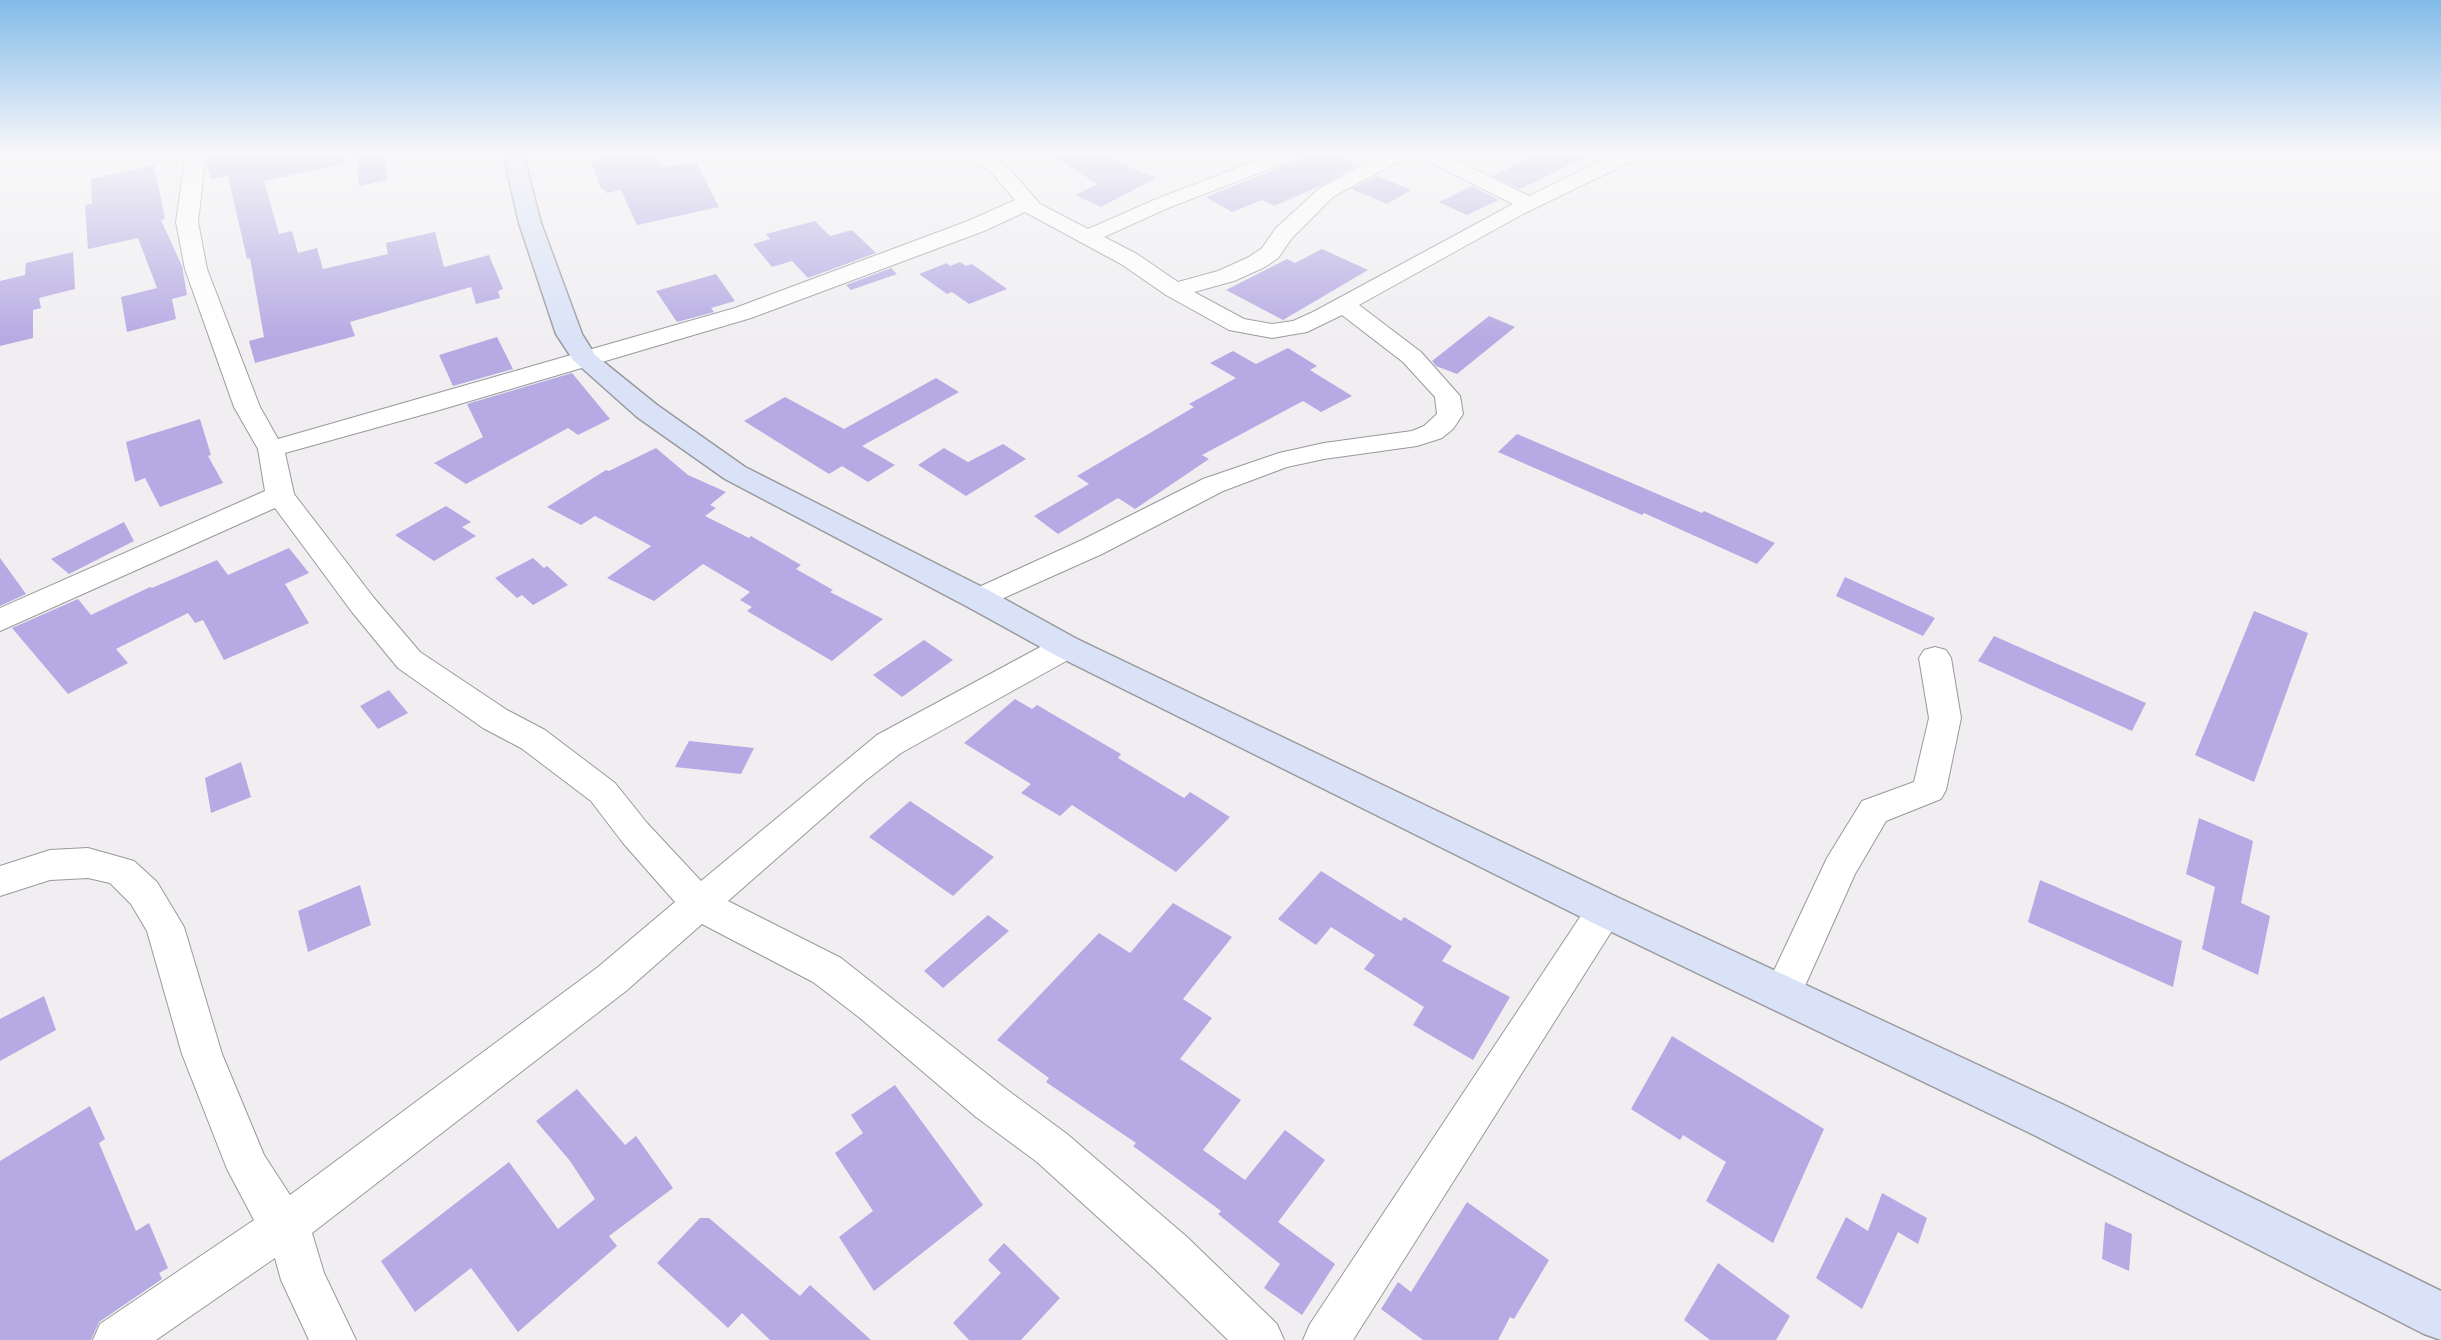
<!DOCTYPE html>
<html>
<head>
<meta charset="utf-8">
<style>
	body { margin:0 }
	canvas { display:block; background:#f0eef1 }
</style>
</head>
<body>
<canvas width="2441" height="1340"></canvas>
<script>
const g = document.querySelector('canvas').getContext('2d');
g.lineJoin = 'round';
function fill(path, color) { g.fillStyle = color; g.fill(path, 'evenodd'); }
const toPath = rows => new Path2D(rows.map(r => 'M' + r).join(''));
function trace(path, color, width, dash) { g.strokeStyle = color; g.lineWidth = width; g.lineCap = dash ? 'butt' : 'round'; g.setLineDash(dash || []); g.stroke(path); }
const building = toPath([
	[208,153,346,153,347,163,264,181,279,234,292,231,298,253,317,248,323,269,388,254,386,243,435,232,444,267,489,255,503,289,498,291,500,298,476,304,471,287,350,322,355,336,255,363,249,341,264,337,250,258,247,259,228,176,211,179,207,165],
	[356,153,384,153,387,180,359,186],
	[629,153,653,153,662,167,696,162,719,207,637,225,621,190,606,193,604,189,601,189,591,161],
	[1048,153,1096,153,1156,178,1101,207,1075,195,1097,184],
	[1309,153,1330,153,1357,166,1318,187,1274,206,1262,200,1232,212,1206,197,1301,159],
	[1541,153,1594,153,1520,189,1493,176],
	[154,165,165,219,161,220,182,266,187,295,172,299,176,319,127,332,121,297,157,288,138,238,88,249,85,205,92,204,91,179],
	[1377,176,1411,190,1387,204,1352,189],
	[1472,186,1499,200,1467,215,1439,202],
	[815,221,830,236,852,230,876,253,808,278,792,261,772,267,753,244,770,239,766,234],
	[1322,249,1368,270,1283,320,1226,290,1287,259,1295,263],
	[73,252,75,289,39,298,41,308,33,310,33,338,0,346,0,281,25,275,26,263],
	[960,262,966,266,972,264,1007,289,969,304,952,292,947,294,919,274,947,263,950,266],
	[891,268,897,274,851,290,846,285],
	[716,274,735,301,711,308,714,312,677,322,656,291],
	[1489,316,1515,327,1457,374,1436,366,1432,361],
	[497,337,513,369,453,386,439,355],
	[1288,348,1317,366,1310,370,1352,396,1321,412,1303,401,1202,455,1209,459,1135,509,1118,498,1058,534,1034,516,1089,484,1077,476,1194,407,1189,404,1236,378,1210,363,1233,351,1256,364],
	[572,373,610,419,578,435,568,428,466,484,434,463,483,437,467,404],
	[936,378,959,392,862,446,895,465,868,482,842,466,829,474,744,421,785,397,844,429],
	[200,419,211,455,208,456,223,483,160,507,145,478,135,482,126,442],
	[1517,434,1702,513,1704,511,1775,543,1757,564,1644,513,1642,515,1498,452],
	[1003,444,1026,459,966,496,918,465,944,448,968,462],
	[656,448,688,475,726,492,710,505,716,508,705,516,749,538,751,536,801,565,796,569,833,590,830,592,883,619,832,661,747,611,752,607,740,600,750,592,703,564,654,601,607,578,651,546,595,516,581,525,547,507,606,470,609,471],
	[446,506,471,522,462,527,476,536,434,561,395,535],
	[124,522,134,541,69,574,51,559],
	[289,548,309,573,285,584,309,623,224,660,203,620,195,623,188,613,116,649,128,663,68,694,12,628,78,599,91,615,150,587,152,588,217,560,228,575],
	[0,558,26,594,0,606],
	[533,558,544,568,547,566,568,585,533,605,522,595,517,598,495,578],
	[1845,577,1935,618,1923,636,1836,596],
	[2254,611,2308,633,2254,782,2195,755],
	[1994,636,2146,703,2132,731,1978,661],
	[924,640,953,660,902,697,873,675],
	[389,690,408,713,378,729,360,706],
	[1015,699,1032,709,1037,705,1121,754,1118,758,1184,798,1190,792,1230,817,1176,872,1072,805,1060,816,1021,793,1031,784,964,743],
	[689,741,754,748,741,774,675,767],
	[241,762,251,797,211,813,205,778],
	[910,801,994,857,953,896,869,837],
	[2199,818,2253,841,2241,903,2270,916,2258,975,2202,949,2215,887,2186,874],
	[1321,871,1401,921,1404,917,1452,946,1442,961,1510,997,1473,1060,1413,1025,1424,1007,1364,969,1375,955,1331,927,1316,945,1278,919],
	[2040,880,2182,941,2173,987,2028,922],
	[360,885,371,925,308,952,298,911],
	[1173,903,1232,937,1183,999,1212,1018,1180,1059,1241,1100,1203,1150,1245,1180,1285,1130,1325,1160,1278,1222,1335,1264,1302,1315,1264,1288,1280,1264,1218,1214,1221,1211,1133,1146,1136,1143,1046,1082,1049,1078,997,1040,1099,933,1130,953],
	[988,915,1009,931,943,988,924,971],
	[44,996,56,1030,0,1061,0,1019],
	[1672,1036,1824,1129,1773,1243,1706,1201,1726,1162,1683,1135,1680,1140,1631,1109],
	[895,1085,983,1205,874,1291,839,1237,873,1211,835,1153,863,1133,851,1115],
	[577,1089,625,1145,636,1136,673,1188,609,1236,617,1246,518,1332,471,1268,415,1312,381,1261,509,1162,558,1229,595,1199,570,1161,536,1121],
	[90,1106,105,1139,99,1143,136,1231,149,1223,168,1268,159,1273,162,1279,99,1322,91,1340,0,1340,0,1161],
	[1882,1193,1927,1218,1918,1244,1898,1232,1862,1309,1816,1278,1846,1217,1868,1231],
	[1467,1202,1549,1260,1514,1319,1510,1317,1498,1340,1423,1340,1381,1309,1398,1282,1411,1292],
	[700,1218,709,1218,800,1296,810,1285,871,1340,770,1340,742,1313,728,1328,657,1263],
	[2105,1222,2132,1234,2129,1271,2102,1259],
	[1004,1243,1060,1298,1021,1340,969,1340,953,1323,1001,1273,988,1260],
	[1718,1263,1790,1316,1776,1340,1710,1340,1684,1320]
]);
const minor = toPath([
	[186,153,206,153,198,222,207,269,260,407,278,439,735,308,968,221,1015,200,990,171,961,157,958,153,983,153,1004,163,1040,204,1088,229,1154,200,1276,153,1303,153,1300,157,1168,208,1104,237,1137,254,1178,282,1218,271,1249,257,1262,248,1276,228,1320,188,1386,153,1411,153,1408,157,1334,196,1292,238,1278,258,1265,267,1234,281,1194,292,1244,319,1272,324,1293,321,1313,312,1513,204,1420,157,1417,153,1442,153,1529,196,1618,153,1643,153,1640,157,1523,214,1359,305,1421,352,1460,396,1463,414,1453,429,1442,438,1417,446,1324,459,1287,467,1223,491,1102,554,979,609,968,606,964,599,968,592,1082,540,1203,479,1279,453,1324,443,1412,431,1424,426,1437,414,1435,397,1403,362,1342,315,1307,332,1272,338,1229,330,1166,295,1121,264,1025,212,984,231,751,318,436,411,285,453,294,494,374,598,420,652,507,710,545,730,615,783,647,823,701,881,877,735,1055,639,1066,636,1077,639,1081,647,1077,655,901,753,865,781,728,901,841,958,1006,1089,1067,1134,1187,1237,1277,1324,1284,1340,1228,1340,1155,1269,1037,1162,976,1117,860,1018,813,982,702,924,626,991,312,1233,324,1273,356,1340,309,1340,281,1280,275,1258,156,1340,93,1340,100,1324,254,1220,227,1169,182,1054,147,931,131,904,110,883,88,878,50,880,0,896,0,866,50,850,88,848,134,861,157,882,184,927,222,1054,264,1155,290,1195,598,967,675,902,623,843,591,801,521,748,483,728,398,668,352,612,275,508,0,631,0,608,265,491,258,449,234,407,185,269,176,222,186,153],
	[1935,647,1946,650,1951,658,1961,718,1946,790,1941,799,1886,821,1855,874,1796,1006,1782,1011,1768,1006,1763,994,1827,858,1862,801,1914,782,1929,718,1919,658,1924,650,1935,647],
	[1605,894,1618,899,1623,910,1618,921,1353,1340,1303,1340,1310,1324,1592,899,1605,894]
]);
const secondary = toPath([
	[503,153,523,153,541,223,582,334,595,355,657,405,745,467,990,591,1077,639,1619,898,2064,1105,2441,1291,2441,1340,2424,1334,2034,1135,1591,922,1055,655,968,607,725,479,637,417,573,360,556,334,519,223,503,153]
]);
fill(building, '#b5aae3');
trace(minor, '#9a989b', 2);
trace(secondary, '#9a989b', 3);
fill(minor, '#fff');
fill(secondary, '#d9e2f7');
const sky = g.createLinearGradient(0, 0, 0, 340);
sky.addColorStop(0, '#82bce9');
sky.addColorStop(0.45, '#f8f7f9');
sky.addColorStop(1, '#f8f7f900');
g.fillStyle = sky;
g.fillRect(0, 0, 2441, 340);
</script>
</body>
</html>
